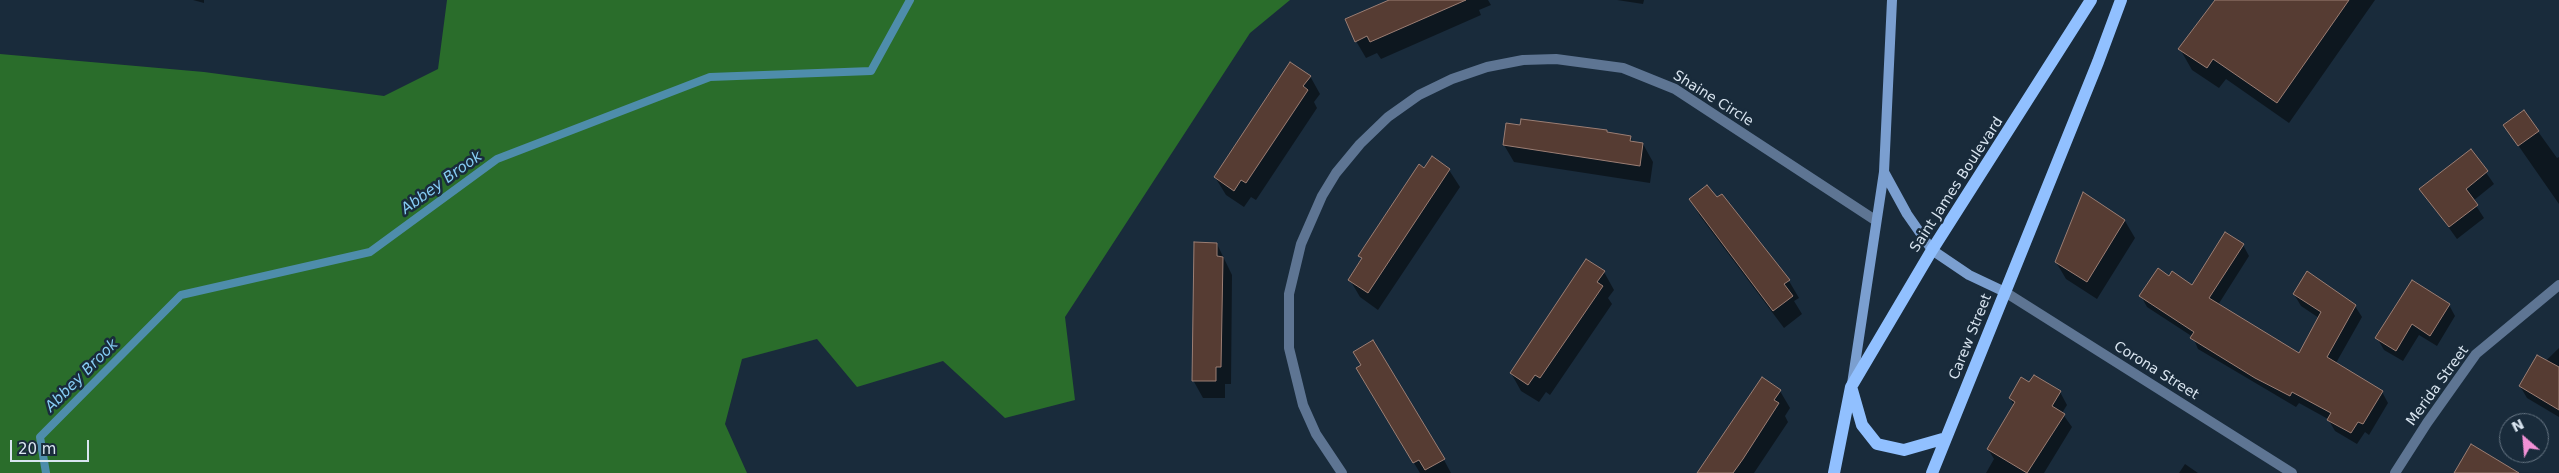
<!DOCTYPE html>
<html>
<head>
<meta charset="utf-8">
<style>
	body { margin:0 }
	#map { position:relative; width:2559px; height:473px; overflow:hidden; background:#192b3b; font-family:"DejaVu Sans",sans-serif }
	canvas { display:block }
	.north { position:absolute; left:2499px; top:413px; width:50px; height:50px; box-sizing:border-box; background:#192b3b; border:1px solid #667583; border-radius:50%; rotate:333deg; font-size:14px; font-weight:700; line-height:20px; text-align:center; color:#d9e5f0 }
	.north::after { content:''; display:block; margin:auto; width:18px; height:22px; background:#f291d6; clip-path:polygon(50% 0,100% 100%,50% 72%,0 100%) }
	.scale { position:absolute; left:10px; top:440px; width:79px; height:22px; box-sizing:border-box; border:2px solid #d9e5f0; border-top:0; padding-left:6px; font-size:15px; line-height:18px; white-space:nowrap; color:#d9e5f0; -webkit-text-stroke:4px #192b3b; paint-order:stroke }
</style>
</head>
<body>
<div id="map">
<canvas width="2559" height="473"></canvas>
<div class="north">N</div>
<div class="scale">20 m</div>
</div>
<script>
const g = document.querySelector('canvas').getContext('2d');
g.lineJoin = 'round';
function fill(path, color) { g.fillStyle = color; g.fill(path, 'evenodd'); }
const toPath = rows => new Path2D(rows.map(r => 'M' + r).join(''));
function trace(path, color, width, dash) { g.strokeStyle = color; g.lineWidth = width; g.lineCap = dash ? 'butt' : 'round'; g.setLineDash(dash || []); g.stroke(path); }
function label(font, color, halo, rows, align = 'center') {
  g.font = font + ' "DejaVu Sans",sans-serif'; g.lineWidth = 5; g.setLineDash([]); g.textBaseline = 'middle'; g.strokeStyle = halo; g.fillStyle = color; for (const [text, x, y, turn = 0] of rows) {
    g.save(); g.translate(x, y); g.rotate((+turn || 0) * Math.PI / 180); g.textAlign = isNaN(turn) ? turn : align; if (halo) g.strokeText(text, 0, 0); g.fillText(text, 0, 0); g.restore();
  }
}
const forest = toPath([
	[447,0,1290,0,1250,33,1065,317,1075,400,1005,418,943,361,857,387,817,339,742,359,725,424,747,473,0,473,0,54,204,72,384,96,438,69]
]);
const shadow = toPath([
	[193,0,204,0,204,3],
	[1392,0,1488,0,1491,5,1479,10,1481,15,1381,59,1377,53,1366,58,1356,41],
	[1617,0,1644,0,1643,4],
	[2215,0,2375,0,2289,123,2226,79,2219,88,2192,70,2180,49],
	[1310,76,1320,94,1314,102,1317,108,1256,200,1251,197,1244,207,1226,195,1215,177],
	[2524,112,2557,158,2559,157,2559,204,2504,125],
	[1608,134,1630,137,1634,143,1643,144,1653,162,1650,183,1514,162,1504,145],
	[2471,151,2494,184,2473,201,2484,218,2457,239,2421,189],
	[1432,158,1449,170,1460,187,1378,310,1360,297,1350,280,1362,260,1360,256],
	[2084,194,2125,221,2135,238,2097,299,2066,279,2056,262],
	[1722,195,1789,281,1799,298,1794,301,1802,314,1784,328,1700,216,1690,199,1717,199],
	[1217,244,1232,275,1231,384,1225,384,1225,398,1203,398,1193,380],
	[2243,245,2249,256,2218,305,2299,355,2319,318,2301,306,2294,294,2355,306,2362,317,2336,363,2382,392,2388,403,2369,435,2365,432,2357,444,2335,431,2328,419,2299,403,2296,407,2198,349,2193,337,2147,307,2141,296,2169,278,2192,286],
	[1604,272,1614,290,1608,298,1612,304,1550,395,1546,392,1539,402,1521,391,1511,373],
	[2449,305,2455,316,2437,346,2419,335,2403,361,2384,350,2377,338],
	[2559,348,2559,417,2527,398,2520,386],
	[2029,384,2060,392,2067,405,2062,413,2072,427,2044,473,1986,473,1994,459,1988,449,2014,406,2010,398],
	[1368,386,1444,460,1451,473,1420,473],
	[1780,391,1790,408,1785,416,1788,422,1754,473,1698,473],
	[2185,464,2198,473,2179,473]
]);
const stream = toPath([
	[46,473,40,437,181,295,370,252,497,159,710,77,871,71,910,0]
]);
const building = toPath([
	[1389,0,1466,0,1370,42,1367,36,1355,42,1345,19,1389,0],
	[2215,0,2349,0,2277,103,2213,59,2207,68,2178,49,2215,0],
	[1290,62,1311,76,1303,86,1308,90,1246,183,1241,180,1234,191,1214,177,1290,62],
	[2524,110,2539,131,2518,146,2503,125,2524,110],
	[1521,119,1607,130,1607,132,1631,136,1630,141,1643,143,1640,166,1503,145,1506,123,1520,125,1521,119],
	[2471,149,2488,171,2466,189,2478,205,2449,227,2419,189,2471,149],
	[1432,156,1450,169,1368,293,1348,280,1362,258,1358,256,1419,164,1424,168,1432,156],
	[1707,185,1717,197,1722,194,1790,280,1784,284,1793,296,1773,311,1689,199,1707,185],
	[2083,192,2125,220,2087,282,2055,262,2083,192],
	[2225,232,2244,244,2209,298,2299,353,2321,312,2293,294,2307,271,2356,305,2327,357,2383,391,2363,424,2358,422,2351,433,2327,420,2331,413,2292,392,2290,396,2255,378,2190,338,2194,332,2139,296,2158,268,2169,276,2172,271,2192,285,2225,232],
	[1194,242,1217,243,1217,256,1223,257,1221,367,1216,367,1216,381,1192,381,1194,242],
	[1586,259,1605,271,1597,282,1603,286,1540,378,1535,375,1528,385,1510,373,1586,259],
	[2412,280,2450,304,2430,336,2412,324,2396,351,2375,338,2412,280],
	[1373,340,1445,459,1425,470,1419,460,1413,463,1356,368,1361,365,1353,352,1373,340],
	[2537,355,2559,367,2559,410,2519,386,2537,355],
	[2034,375,2061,391,2052,406,2065,414,2027,473,1987,449,2015,402,2009,398,2021,377,2029,382,2034,375],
	[1762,377,1781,390,1774,400,1779,403,1743,459,1733,473,1697,473,1762,377],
	[2471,444,2519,473,2454,473,2471,444]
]);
const minor = toPath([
	[2005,292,2292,473],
	[1342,473,1316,434,1303,405,1289,348,1289,294,1301,244,1322,196,1336,173,1360,144,1388,117,1419,95,1452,79,1487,67,1523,60,1556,59,1623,68,1675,89,1875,220],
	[2395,473,2427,423,2476,354,2559,285]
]);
const secondary = toPath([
	[1884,172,1907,214,1932,250,1969,275,2005,292],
	[1852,384,1884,172,1892,0]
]);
const primary = toPath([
	[1852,390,1862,425,1877,444,1904,450,1946,438],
	[1834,473,1851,387,1932,250,2091,0],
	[1932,473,2098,62,2121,0]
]);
const streetNames = [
	["Shaine Circle",1713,99,32],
	["Saint James Boulevard",1957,185,-57],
	["Carew Street",1971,337,-68],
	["Corona Street",2156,371,32],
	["Merida Street",2438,386,-54]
];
const waterNames = [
	["Abbey Brook",442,183,-36],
	["Abbey Brook",82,376,-45]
];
fill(forest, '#2a6d2b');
fill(shadow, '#0007');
trace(stream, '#4e8dab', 8);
fill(building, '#563c33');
trace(building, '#9b7e74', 1);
trace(minor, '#5e7593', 10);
trace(secondary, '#7b9fd0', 10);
trace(primary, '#91c0ff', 12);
label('14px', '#d9e5f0', '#192b3b', streetNames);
label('italic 15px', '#86ccf4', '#192b3b', waterNames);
</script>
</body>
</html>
